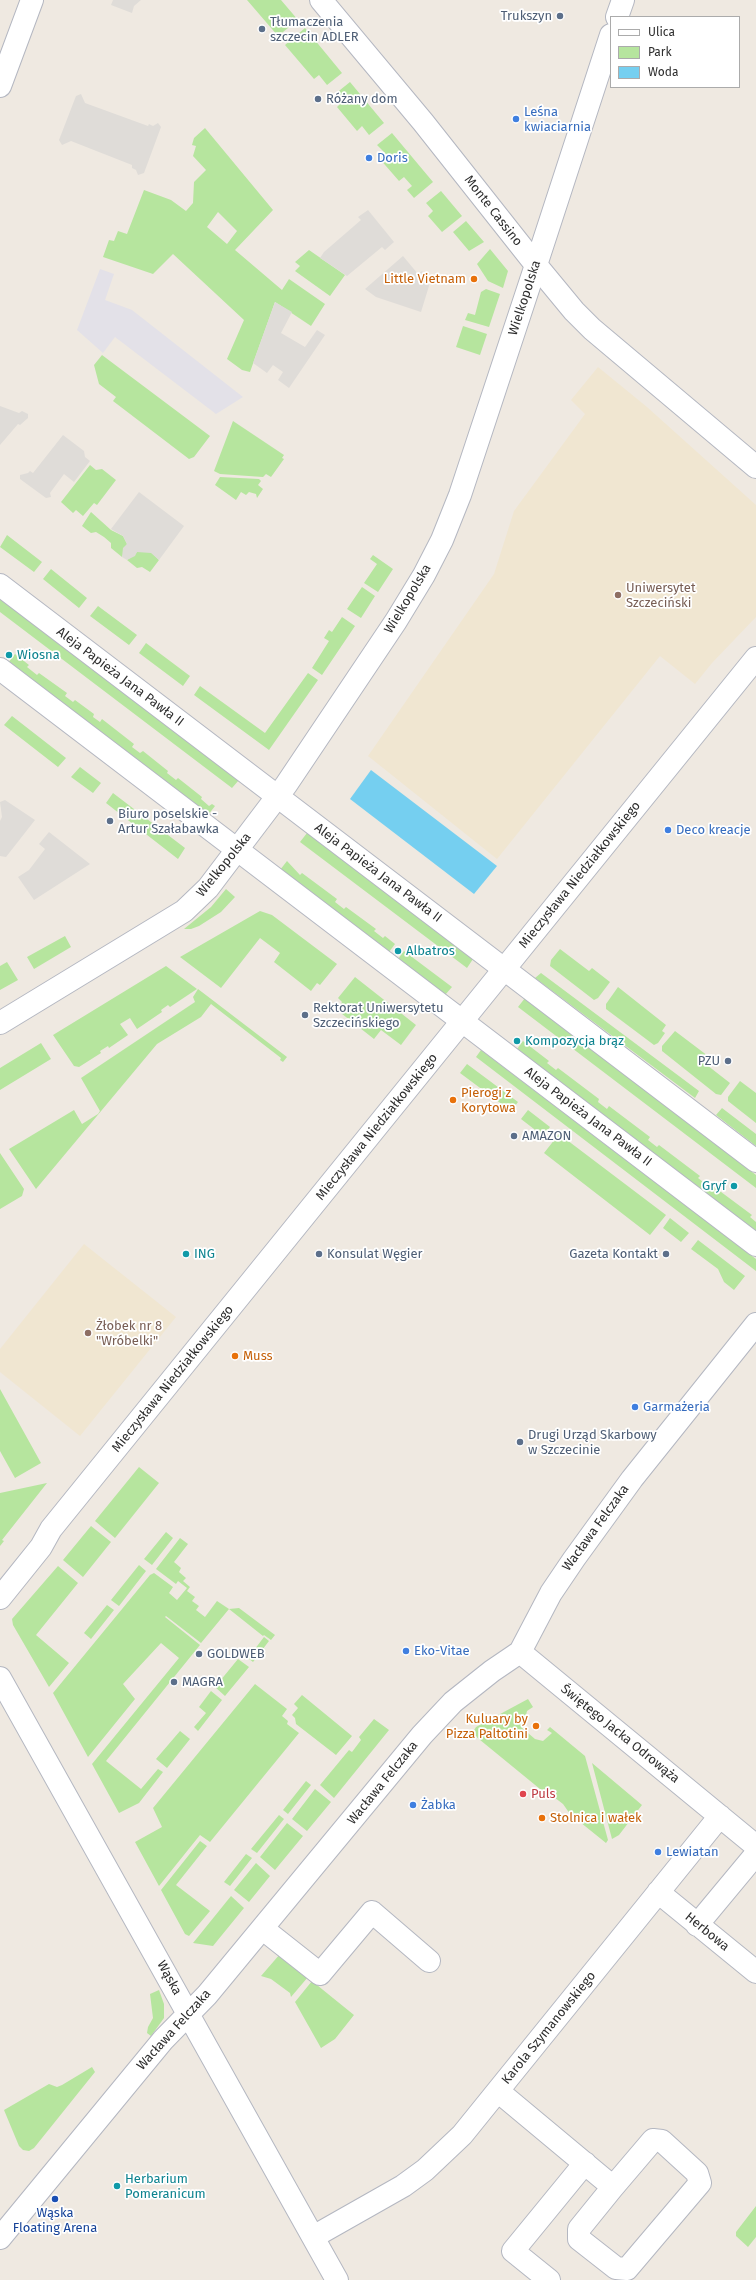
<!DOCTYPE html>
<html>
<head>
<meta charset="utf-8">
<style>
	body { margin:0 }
	#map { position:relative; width:756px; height:2280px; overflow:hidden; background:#efe9e1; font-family:"Fira Sans",sans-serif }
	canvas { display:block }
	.legend { position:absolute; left:610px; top:16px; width:130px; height:72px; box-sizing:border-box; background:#fff; border:1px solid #ababab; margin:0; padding:5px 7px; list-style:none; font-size:12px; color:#2e2e2e }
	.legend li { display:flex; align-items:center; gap:8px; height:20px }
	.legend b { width:20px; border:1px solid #ababab }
</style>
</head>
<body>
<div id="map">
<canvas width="756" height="2280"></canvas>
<ul class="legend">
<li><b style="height:5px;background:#fff"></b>Ulica</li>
<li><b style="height:11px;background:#b6e59e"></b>Park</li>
<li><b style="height:11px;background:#75cff0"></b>Woda</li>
</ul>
</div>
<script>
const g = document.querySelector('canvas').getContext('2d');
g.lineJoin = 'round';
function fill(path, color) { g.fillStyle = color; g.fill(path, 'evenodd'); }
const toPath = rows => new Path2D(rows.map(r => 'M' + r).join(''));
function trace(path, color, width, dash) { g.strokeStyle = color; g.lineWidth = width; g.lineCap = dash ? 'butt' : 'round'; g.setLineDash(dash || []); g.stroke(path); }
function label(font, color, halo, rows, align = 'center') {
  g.font = font + ' "Fira Sans",sans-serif'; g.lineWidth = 3.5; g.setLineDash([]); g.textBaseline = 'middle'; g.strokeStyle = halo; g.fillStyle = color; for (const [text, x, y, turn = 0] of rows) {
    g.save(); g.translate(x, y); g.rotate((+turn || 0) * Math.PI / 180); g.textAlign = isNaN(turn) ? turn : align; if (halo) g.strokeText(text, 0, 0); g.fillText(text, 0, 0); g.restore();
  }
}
const industrial = toPath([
	[100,269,114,274,105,300,132,310,243,397,216,414,115,337,103,353,77,330]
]);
const education = toPath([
	[598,367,647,407,756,505,756,617,712,663,695,684,660,656,497,859,368,756,494,574,514,511,585,414,571,400],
	[84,1244,176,1317,80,1436,0,1372,0,1349]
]);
const green = toPath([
	[247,0,281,0,298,20,278,36],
	[305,28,342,73,327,85,319,75,314,79,285,45],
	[350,82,384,123,369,135,362,126,357,131,337,107,342,102,335,94],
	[205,128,273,210,235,250,282,290,289,279,325,304,311,326,275,302,250,372,242,370,227,359,244,320,173,254,153,274,103,257,109,240,114,241,118,231,127,234,144,190,171,200,186,211,193,203,194,182,206,170,193,156,196,146,192,145,194,138],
	[218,212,237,231,227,244,207,227],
	[392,133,433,182,414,198,407,190,412,186,404,177,399,181,379,158,385,153,377,145],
	[441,191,462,216,442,232,428,216,433,211,426,203],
	[466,221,484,242,469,251,453,232],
	[490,249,508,271,503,288,488,281,477,264],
	[309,250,345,275,330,296,295,271,300,266,295,262],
	[486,289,500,294,489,327,465,320,468,313,475,315,481,292],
	[463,326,487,334,480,355,456,347],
	[102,355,210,436,194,457,189,459,113,401,116,397,99,384,94,365],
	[233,421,284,455,282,458,284,459,271,477,266,474,263,477,220,474,214,471],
	[90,465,96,470,102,469,116,480,97,505,94,503,83,516,76,510,73,513,61,502],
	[220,477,259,479,261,481,258,485,263,489,257,498,256,494,249,492,246,495,241,492,236,500,215,485],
	[91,512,111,530,123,536,127,544,122,557,111,548,111,543,104,537,96,532,91,533,82,526],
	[7,535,42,562,34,572,0,547],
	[137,552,151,552,159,560,150,572,142,567,137,568,127,560],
	[373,555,393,569,378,592,364,583,377,564,370,559],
	[51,569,87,598,79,608,43,579],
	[362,587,375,596,361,618,347,609],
	[0,598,239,780,232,788,0,612],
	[98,606,137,635,129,645,90,616],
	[342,617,355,626,322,675,312,668,329,641,324,638,329,630,332,632],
	[146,643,190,676,183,686,139,653],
	[15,654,29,665,27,667,37,675,39,673,67,693,65,696,73,702,75,700,94,714,93,717,100,722,102,719,134,744,132,747,140,753,143,751,168,771,167,773,176,780,178,778,202,797,201,799,209,806,212,804,215,806,208,815,8,663],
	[308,673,318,680,269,750,194,695,200,686,265,733],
	[12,716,66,758,58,767,4,725],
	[80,767,101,783,93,793,71,777],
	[113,793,185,848,178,859,106,803],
	[307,833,473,959,467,968,300,842],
	[287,861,300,875,302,873,337,899,335,902,344,909,346,907,376,929,374,931,383,938,385,936,395,944,389,952,280,870],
	[226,889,235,897,221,912,199,926,191,929,184,929,211,907],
	[260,911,272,915,337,964,320,985,317,983,311,991,274,962,280,953,260,938,221,988,180,957],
	[65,936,71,947,34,969,27,957],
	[560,949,589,971,592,968,610,982,598,998,594,1000,550,966,551,960],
	[404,951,452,987,445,995,398,959],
	[7,962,18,980,0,990,0,966],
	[166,966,197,989,170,1007,168,1005,161,1010,162,1012,137,1029,130,1018,120,1024,128,1035,109,1048,108,1046,100,1051,101,1053,79,1067,74,1066,53,1035],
	[541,973,699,1091,695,1098,535,978],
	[355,977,416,1025,401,1045,381,1030,374,1039,337,1010,342,1002,338,998],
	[618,987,666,1025,662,1031,665,1033,658,1043,654,1045,606,1009,606,1004],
	[198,989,287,1057,283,1062,280,1060,281,1058,211,1004,201,1017,157,1044,36,1189,9,1149,74,1110,82,1124,98,1114,100,1111,81,1078,195,1002,193,997],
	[525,998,756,1175,756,1188,518,1007],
	[675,1031,708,1056,703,1062,730,1083,721,1095,716,1094,662,1051,662,1046],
	[523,1041,549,1061,547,1063,556,1070,558,1068,599,1099,598,1102,607,1109,609,1106,650,1137,648,1140,657,1147,659,1145,700,1176,698,1178,707,1185,709,1183,752,1215,750,1217,756,1222,756,1231,517,1049],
	[41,1043,51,1059,0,1090,0,1068],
	[481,1050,756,1259,756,1271,476,1057],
	[467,1064,518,1102,511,1111,460,1073],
	[740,1081,756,1093,756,1123,728,1101,728,1097],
	[722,1108,756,1134,756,1146,716,1115],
	[528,1110,550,1127,543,1136,521,1119],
	[559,1134,666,1215,650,1235,544,1153],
	[0,1153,24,1189,22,1196,0,1209],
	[670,1218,689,1233,681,1242,663,1228],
	[698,1240,745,1276,734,1290,724,1282,718,1269,691,1249],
	[0,1389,41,1463,15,1478,0,1451],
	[139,1467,159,1483,115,1538,95,1521],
	[47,1483,2,1540,4,1541,0,1546,0,1493],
	[91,1526,111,1542,83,1577,63,1560],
	[166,1532,173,1538,152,1565,144,1559],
	[180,1538,188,1544,174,1562,181,1568,179,1572,186,1578,183,1581,190,1587,187,1591,195,1597,192,1601,199,1606,196,1610,205,1617,217,1601,229,1609,239,1608,275,1635,271,1640,264,1635,263,1636,229,1609,201,1643,166,1616,165,1617,200,1645,106,1761,141,1789,158,1769,163,1772,139,1803,119,1813,92,1764,179,1658,161,1643,123,1684,135,1699,88,1757,53,1693,150,1575,154,1573,173,1587,169,1593,177,1600,187,1588,178,1581,176,1584,156,1569],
	[139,1565,146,1571,119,1606,111,1600],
	[58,1566,78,1583,36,1635,69,1663,49,1687,13,1625,12,1619],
	[107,1605,114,1610,91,1639,84,1633],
	[264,1637,269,1641,253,1662,248,1658],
	[238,1659,249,1667,225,1696,215,1687],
	[255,1684,287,1709,282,1716,288,1721,287,1724,299,1733,210,1842,200,1835,159,1886,135,1842,162,1827,153,1808],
	[211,1691,222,1700,198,1731,194,1727,206,1713,199,1707],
	[302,1695,352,1736,336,1755,296,1724,295,1718,292,1715,298,1708,294,1704],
	[528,1699,533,1707,527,1711,524,1723,521,1727,535,1739,543,1741,552,1733,547,1730,550,1727,585,1756,608,1840,606,1843,570,1814,563,1804,546,1791,540,1789,474,1735,473,1732,476,1727],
	[374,1719,389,1730,334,1798,320,1785,349,1750,352,1752,361,1740,359,1737],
	[180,1731,190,1739,167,1768,156,1759],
	[592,1763,642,1805,619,1835,612,1839],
	[306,1781,311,1785,288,1814,283,1810],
	[315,1789,331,1802,307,1831,292,1819],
	[279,1815,284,1819,257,1853,251,1849],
	[287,1823,303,1836,275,1870,260,1857],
	[200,1841,207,1846,176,1885,210,1911,189,1936,185,1934,161,1890],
	[246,1854,252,1858,230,1886,224,1882],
	[256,1863,270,1876,249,1902,234,1890],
	[231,1896,244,1908,213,1946,193,1943],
	[280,1954,308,1977,291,1997,290,1993,271,1979,261,1976],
	[312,1981,354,2015,335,2039,321,2048,295,2002],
	[159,1990,164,2004,164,2018,151,2036,147,2033,148,2027,153,2018,150,1994],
	[92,2067,95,2072,34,2148,29,2151,23,2150,19,2146,4,2110,49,2084,57,2087,62,2085],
	[756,2206,756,2237,748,2247,736,2236,736,2232]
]);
const plaza = toPath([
	[113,0,141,0,134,6,132,13,111,5],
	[81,94,85,103,148,126,149,124,153,126,158,123,161,127,144,173,138,175,136,170,132,168,132,165,71,141,62,145,59,140,76,96],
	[368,210,394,242,385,250,382,247,347,276,320,258,324,252,361,220,358,217],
	[403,256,418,274,422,271,427,277,429,286,421,312,376,297,365,289],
	[275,302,292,312,281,333,305,347,317,330,325,335,289,388,278,380,283,372,273,365,267,373,253,363],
	[0,406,19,413,22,411,28,414,28,418,20,425,18,424,0,445],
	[63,435,84,451,85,457,90,461,74,482,64,474,50,493,51,497,46,498,20,479,20,475,28,473,30,471,33,473],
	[139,492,184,526,159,560,151,553,137,552,135,556,127,560,122,557,123,548,127,544,123,536,111,529],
	[5,800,35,820,6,857,0,856,0,821,2,817,0,802],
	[49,832,90,864,34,900,18,877,29,870,45,849,39,844]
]);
const water = toPath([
	[371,770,497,866,474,894,350,799]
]);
const street = toPath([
	[0,86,32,0],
	[0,1023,184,911,208,888,286,785,396,621,424,575,442,540,460,495,536,265,423,122,321,0],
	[0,1598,41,1547,51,1529,756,658],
	[520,1652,756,1846],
	[0,1678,337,2280],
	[658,1892,756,1972],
	[697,1925,756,1854],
	[263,1929,320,1974,372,1912,429,1961],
	[499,2092,613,2187,579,2229,579,2239,616,2268,627,2269,700,2183,697,2173,662,2141,653,2140,613,2187],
	[313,2237,403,2186,425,2170,462,2135,720,1816],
	[0,2238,163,2040,207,1995,422,1735,453,1702,492,1671,520,1652,551,1593,574,1559,632,1479,756,1324],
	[549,2280,513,2251,585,2163]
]);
const secondary = toPath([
	[617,17,623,0],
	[611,35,536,265,574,311,592,329,756,467],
	[0,585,756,1161],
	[0,669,756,1245]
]);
const markers = [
	[560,16,4,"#5c6f8a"],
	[262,29,4,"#5c6f8a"],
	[318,99,4,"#5c6f8a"],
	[516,119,4,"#3f7fe0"],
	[369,158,4,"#3f7fe0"],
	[474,279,4,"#e8710a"],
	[618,595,4,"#8d6e63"],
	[9,655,4,"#0f9aa8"],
	[110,821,4,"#5c6f8a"],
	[668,830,4,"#3f7fe0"],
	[398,951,4,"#0f9aa8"],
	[305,1015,4,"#5c6f8a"],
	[517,1041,4,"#0f9aa8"],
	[728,1061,4,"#5c6f8a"],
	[453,1100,4,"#e8710a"],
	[514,1136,4,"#5c6f8a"],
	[734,1186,4,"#0f9aa8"],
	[186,1254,4,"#0f9aa8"],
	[319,1254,4,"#5c6f8a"],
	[666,1254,4,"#5c6f8a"],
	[88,1333,4,"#8d6e63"],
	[235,1356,4,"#e8710a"],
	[635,1407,4,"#3f7fe0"],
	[520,1442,4,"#5c6f8a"],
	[406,1651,4,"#3f7fe0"],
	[199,1654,4,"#5c6f8a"],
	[174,1682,4,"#5c6f8a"],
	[536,1726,4,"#e8710a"],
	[523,1794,4,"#e0444e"],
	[413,1805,4,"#3f7fe0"],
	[542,1818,4,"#e8710a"],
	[658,1852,4,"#3f7fe0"],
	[117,2186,4,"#0f9aa8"],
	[55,2199,4,"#1a4fb4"]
];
const serviceNames = [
	["Trukszyn",552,16,"right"],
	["Tłumaczenia",270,22],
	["szczecin ADLER",270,37],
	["Różany dom",326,99],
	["Biuro poselskie -",118,814],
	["Artur Szałabawka",118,829],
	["Rektorat Uniwersytetu",313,1008],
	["Szczecińskiego",313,1023],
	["PZU",720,1061,"right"],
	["AMAZON",522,1136],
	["Konsulat Węgier",327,1254],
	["Gazeta Kontakt",658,1254,"right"],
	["Drugi Urząd Skarbowy",528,1435],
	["w Szczecinie",528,1450],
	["GOLDWEB",207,1654],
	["MAGRA",182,1682]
];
const shopNames = [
	["Leśna",524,112],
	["kwiaciarnia",524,127],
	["Doris",377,158],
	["Deco kreacje",676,830],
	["Garmażeria",643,1407],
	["Eko-Vitae",414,1651],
	["Żabka",421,1805],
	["Lewiatan",666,1852]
];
const streetNames = [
	["Monte Cassino",493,211,52],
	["Wielkopolska",525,298,-72],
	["Wielkopolska",408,599,-59],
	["Aleja Papieża Jana Pawła II",120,677,37],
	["Wielkopolska",224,865,-51],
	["Aleja Papieża Jana Pawła II",378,873,37],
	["Mieczysława Niedziałkowskiego",580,875,-51],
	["Aleja Papieża Jana Pawła II",588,1117,37],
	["Mieczysława Niedziałkowskiego",377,1127,-51],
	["Mieczysława Niedziałkowskiego",173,1379,-51],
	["Wacława Felczaka",596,1528,-54],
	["Świętego Jacka Odrowąża",620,1734,39],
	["Wacława Felczaka",383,1783,-51],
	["Herbowa",707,1932,39],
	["Wąska",169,1978,61],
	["Karola Szymanowskiego",549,2028,-51],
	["Wacława Felczaka",174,2030,-48]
];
const foodNames = [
	["Little Vietnam",466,279,"right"],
	["Pierogi z",461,1093],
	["Korytowa",461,1108],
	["Muss",243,1356],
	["Kuluary by",528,1719,"right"],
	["Pizza Paltotini",528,1734,"right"],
	["Stolnica i wałek",550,1818]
];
const educationNames = [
	["Uniwersytet",626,588],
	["Szczeciński",626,603],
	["Żłobek nr 8",96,1326],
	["\"Wróbelki\"",96,1341]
];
const cultureNames = [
	["Wiosna",17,655],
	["Albatros",406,951],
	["Kompozycja brąz",525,1041],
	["Gryf",726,1186,"right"],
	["ING",194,1254],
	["Herbarium",125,2179],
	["Pomeranicum",125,2194]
];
const healthNames = [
	["Puls",531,1794]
];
const transitNames = [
	["Wąska",55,2213],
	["Floating Arena",55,2228]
];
fill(industrial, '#e3e1e8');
fill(education, '#f0e6d1');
fill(green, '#b6e59e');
fill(plaza, '#dfdcd8');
fill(water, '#75cff0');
trace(street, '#b4b7c1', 24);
trace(secondary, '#b4b7c1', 24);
trace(street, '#fff', 22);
trace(secondary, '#fff', 22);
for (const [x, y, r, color] of markers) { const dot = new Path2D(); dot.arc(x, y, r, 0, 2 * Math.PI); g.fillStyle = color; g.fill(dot); trace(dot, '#fff', 1.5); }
label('13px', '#4e5e75', '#fff', serviceNames, 'left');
label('13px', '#366cbe', '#fff', shopNames, 'left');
label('13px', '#2e2e2e', '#fff', streetNames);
label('13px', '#c56008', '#fff', foodNames, 'left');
label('13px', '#785e54', '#fff', educationNames, 'left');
label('13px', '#0d838f', '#fff', cultureNames, 'left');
label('13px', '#be3a42', '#fff', healthNames, 'left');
label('13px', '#164399', '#fff', transitNames);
</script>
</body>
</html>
